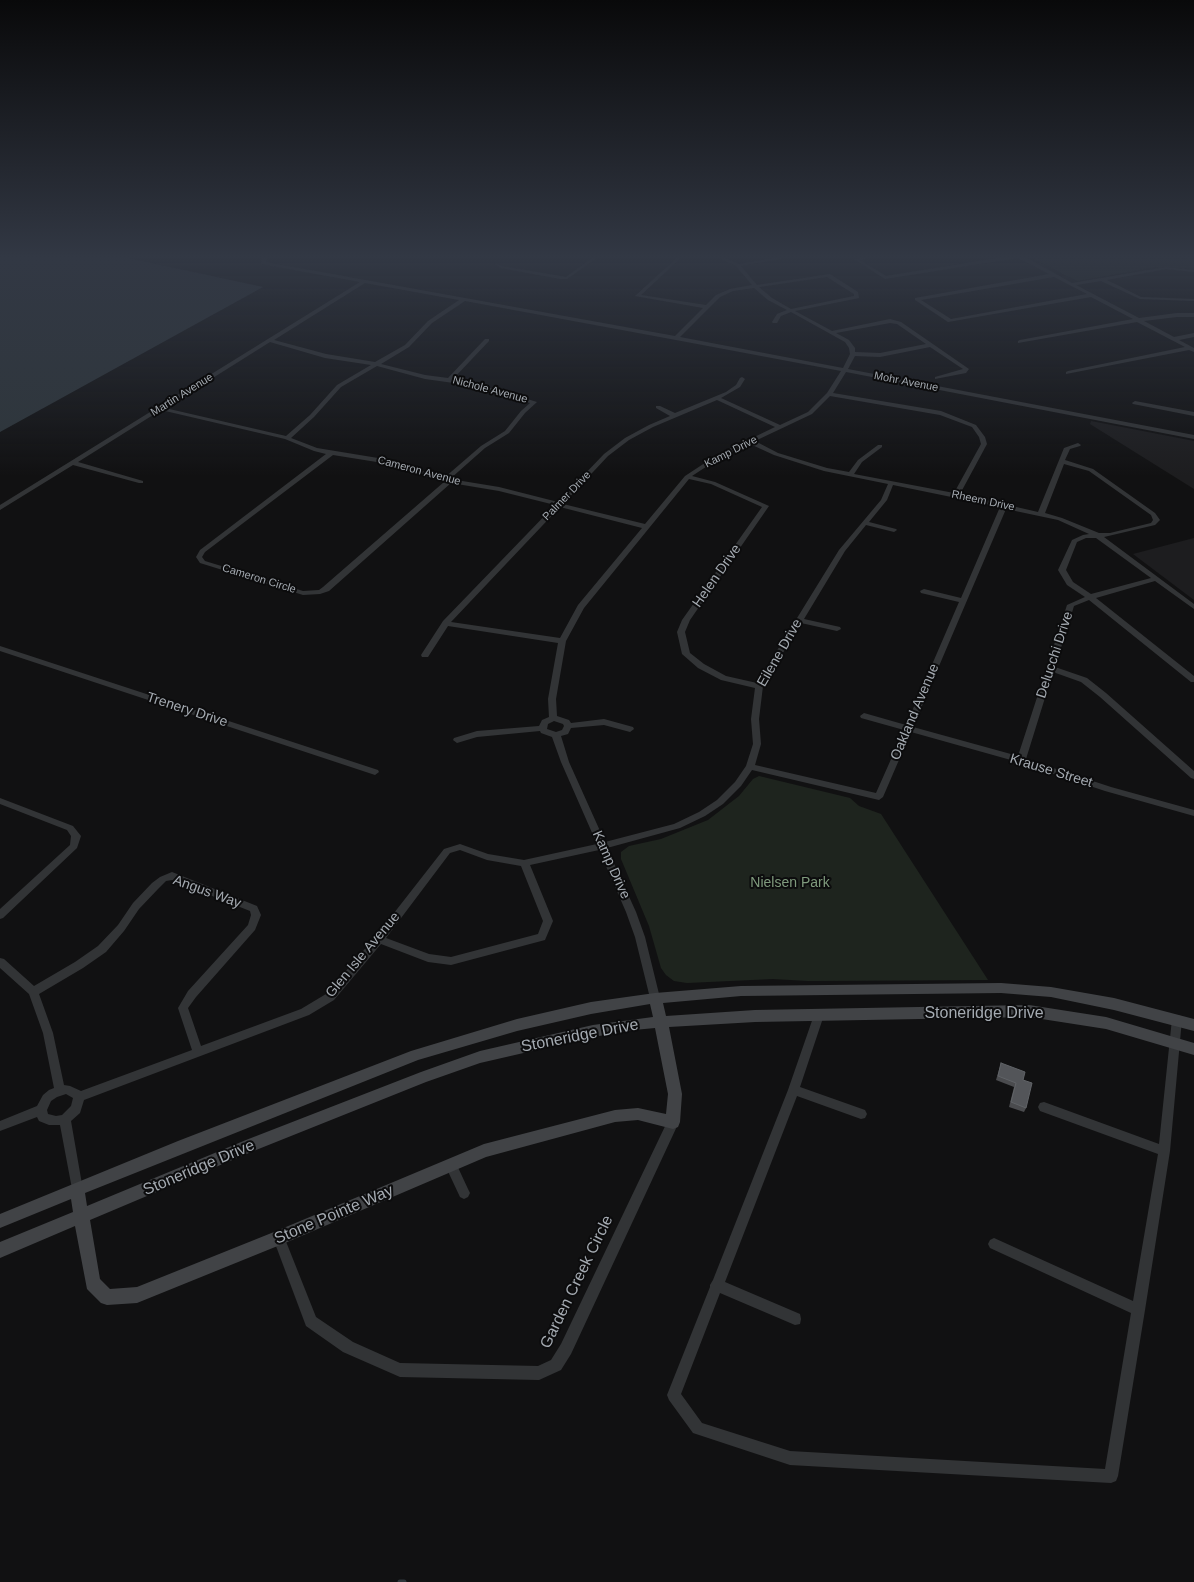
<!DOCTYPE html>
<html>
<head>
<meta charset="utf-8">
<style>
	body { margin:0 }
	canvas { display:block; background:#111112 }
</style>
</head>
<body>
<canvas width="1194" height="1582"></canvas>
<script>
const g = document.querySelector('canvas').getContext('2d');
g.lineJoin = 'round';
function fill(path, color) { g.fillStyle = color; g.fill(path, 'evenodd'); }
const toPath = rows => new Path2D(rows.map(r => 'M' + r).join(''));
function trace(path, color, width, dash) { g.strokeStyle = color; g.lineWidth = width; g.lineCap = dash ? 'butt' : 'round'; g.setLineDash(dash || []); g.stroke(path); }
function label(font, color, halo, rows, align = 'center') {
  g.font = font + ' Arial,sans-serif'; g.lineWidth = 4; g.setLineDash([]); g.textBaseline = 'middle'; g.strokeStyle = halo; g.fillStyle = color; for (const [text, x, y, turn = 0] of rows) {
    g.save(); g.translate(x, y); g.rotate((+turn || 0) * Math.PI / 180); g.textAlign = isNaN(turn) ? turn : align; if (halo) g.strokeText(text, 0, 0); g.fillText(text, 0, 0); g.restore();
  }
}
const built = toPath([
	[1091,421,1194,441,1194,489,1090,424],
	[1194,538,1194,600,1133,554]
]);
const green = toPath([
	[1026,255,1194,255,1194,269,1163,267,1150,268,1077,281],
	[759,776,850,798,859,806,881,814,988,980,808,981,773,979,687,983,674,981,666,975,661,968,649,926,621,859,621,852,629,846,661,839,708,820,739,796,753,779]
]);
const water = toPath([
	[0,255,114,255,263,287,0,432]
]);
const stream = toPath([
	[400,1582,404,1582]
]);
const street = toPath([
	[269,255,274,255,266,260,266,262,675,336,703,308,635,296,680,255,684,255,641,295,706,305,716,295,730,289,752,285,736,266,713,255,718,255,739,264,791,255,799,255,797,256,741,266,757,285,830,274,858,292,859,298,795,311,832,331,890,319,901,322,969,369,966,373,935,379,935,377,963,369,930,347,880,357,855,356,848,369,1194,435,1194,439,846,372,833,393,941,411,976,425,985,437,987,444,960,494,1038,512,1064,448,1078,443,1081,445,1080,446,1070,449,1065,460,1093,469,1155,513,1160,520,1155,525,1104,537,1194,604,1194,609,1155,581,1096,598,1194,676,1194,682,1191,682,1089,600,1074,606,1055,667,1087,678,1106,693,1194,771,1194,779,1191,778,1100,697,1081,682,1053,672,1026,759,1111,787,1194,810,1194,816,1105,791,1018,762,911,732,883,797,879,800,752,770,741,786,723,804,705,816,680,828,607,848,636,912,645,937,660,998,659,1001,655,1002,651,1001,650,998,635,937,626,912,599,850,530,865,553,921,545,940,451,965,428,962,381,944,334,1000,309,1015,84,1100,80,1113,71,1121,83,1190,81,1194,77,1196,73,1194,60,1125,49,1125,39,1121,37,1117,0,1131,0,1121,37,1106,43,1095,49,1090,54,1088,43,1033,29,994,0,968,0,958,4,959,34,986,75,962,98,946,118,925,133,903,152,883,160,877,172,872,257,906,261,915,255,930,196,997,188,1008,201,1046,301,1009,326,994,376,936,444,849,460,844,488,854,524,860,597,844,561,762,552,737,541,733,540,731,477,737,457,743,453,740,454,738,477,731,539,726,542,720,549,717,548,699,558,643,448,626,428,657,422,657,421,655,443,621,555,505,499,491,451,483,329,591,320,594,303,595,200,563,196,557,200,550,326,454,314,451,285,439,161,410,78,462,143,481,143,483,139,483,73,465,0,510,0,505,360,282,261,264,262,258,269,255],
	[827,277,854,294,854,296,791,309,772,298,759,287,827,277],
	[365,283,459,300,428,321,405,345,375,362,326,354,274,340,365,283],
	[754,288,768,300,787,310,777,314,772,322,773,323,777,323,781,316,791,312,845,342,849,348,850,354,843,368,680,337,720,297,733,291,754,288],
	[465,301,676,340,841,371,827,393,808,412,780,425,721,398,740,387,745,379,742,377,740,378,736,385,726,392,675,413,660,406,656,406,656,408,670,416,649,425,625,438,604,454,558,502,499,487,450,479,485,448,509,433,525,413,537,402,471,382,453,379,489,341,489,339,485,339,448,378,425,375,381,364,409,347,432,323,465,301],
	[890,323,897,324,926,344,880,353,855,352,855,348,849,340,836,333,890,323],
	[270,342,325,358,371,365,337,385,310,415,286,436,165,408,270,342],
	[377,366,425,379,468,385,496,394,530,403,521,411,505,431,481,446,444,478,384,459,317,448,291,438,314,417,341,387,377,366],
	[830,396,940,415,972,427,979,437,981,444,954,493,854,474,862,462,882,447,882,445,878,445,858,460,849,472,827,468,778,453,755,441,812,414,830,396],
	[717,400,775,427,717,455,685,476,645,524,563,504,608,456,629,440,653,427,717,400],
	[750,444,774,455,824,471,888,484,881,500,839,550,757,683,726,676,704,664,690,653,685,632,690,620,769,506,715,482,692,476,721,457,750,444],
	[333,455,383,463,444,482,323,587,319,590,303,591,205,561,202,557,205,552,333,455],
	[1064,464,1089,471,1151,515,1153,520,1151,523,1110,533,1099,533,1062,518,1045,513,1064,464],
	[689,479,711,484,762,507,682,620,677,632,682,654,698,668,721,680,755,688,751,719,753,744,746,766,735,782,717,800,699,812,674,824,605,842,569,762,561,736,568,734,571,728,604,725,630,732,634,729,633,727,604,719,571,723,569,720,557,716,556,699,566,641,584,608,689,479],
	[893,485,1000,507,961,598,924,589,920,591,921,593,959,602,906,725,864,713,860,716,861,718,904,730,876,793,755,765,761,744,759,719,763,686,801,623,837,631,841,629,840,627,804,619,845,551,866,525,894,532,897,530,896,529,869,522,887,500,893,485],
	[560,507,642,528,578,605,560,638,451,622,560,507],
	[1006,509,1058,520,1089,534,1083,535,1072,540,1058,570,1067,585,1085,597,1067,605,1018,756,913,727,1006,509],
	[1086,538,1096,538,1151,578,1091,594,1073,582,1066,570,1077,542,1086,538],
	[554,721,563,724,564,726,562,730,556,732,547,729,548,724,554,721],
	[460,850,487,860,521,866,543,921,538,934,451,957,429,954,386,938,450,853,460,850],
	[172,880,250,911,251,915,248,925,188,991,178,1008,192,1050,81,1091,70,1086,64,1085,53,1033,39,994,83,968,106,952,124,931,139,909,158,889,166,881,172,880],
	[66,1094,73,1098,71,1106,62,1115,56,1116,48,1114,47,1110,51,1101,57,1097,66,1094],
	[596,255,601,255,567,279,560,279,501,268,494,264,496,263,502,266,566,277,596,255],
	[876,255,885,255,860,260,886,276,1015,255,1022,255,1072,283,1166,267,1194,270,1194,272,1166,269,1107,280,1141,297,1194,299,1194,301,1140,299,1101,281,1076,285,1139,318,1177,313,1194,313,1194,317,1177,317,1144,321,1174,337,1194,333,1194,337,1179,340,1194,348,1194,352,1189,350,1066,374,1066,372,1068,371,1185,347,1137,322,1018,343,1018,341,1020,340,1133,319,1091,297,948,322,915,300,915,298,1049,274,1018,258,885,279,854,259,876,255],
	[1054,277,1087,294,951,319,921,300,1054,277],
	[1135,401,1194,412,1194,416,1133,404,1132,403,1135,401],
	[0,646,378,770,379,772,375,775,372,774,0,651,0,646],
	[0,798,73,826,81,836,77,848,3,918,0,919,0,909,70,845,71,836,67,830,0,804,0,798],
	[819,1011,823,1012,824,1015,800,1087,865,1110,867,1114,865,1118,861,1119,797,1096,725,1282,800,1314,801,1319,800,1324,795,1325,720,1293,681,1394,702,1423,790,1451,1105,1469,1131,1313,990,1248,988,1244,990,1240,994,1238,1133,1301,1158,1154,1040,1111,1038,1107,1040,1103,1044,1102,1159,1144,1172,1019,1173,1016,1177,1015,1181,1016,1182,1019,1170,1151,1145,1310,1118,1476,1116,1481,1111,1483,790,1465,693,1433,669,1400,667,1395,710,1287,710,1285,713,1280,788,1090,814,1015,815,1012,819,1011],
	[673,1117,677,1118,679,1122,571,1354,561,1370,539,1380,400,1377,343,1352,306,1326,273,1238,275,1234,279,1232,283,1234,316,1317,353,1342,400,1363,538,1366,551,1360,561,1344,669,1118,673,1117],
	[451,1160,455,1161,468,1189,470,1193,468,1197,464,1199,460,1197,445,1165,447,1161,451,1160]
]);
const secondary = toPath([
	[1001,983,1051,987,1114,998,1194,1019,1194,1031,1114,1010,1051,997,1001,993,741,996,663,1003,666,1016,755,1010,1029,1005,1106,1017,1194,1043,1194,1055,1106,1029,1029,1017,755,1022,669,1027,682,1094,680,1122,678,1127,673,1129,638,1120,615,1122,486,1157,285,1243,137,1303,107,1305,101,1303,87,1289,75,1226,0,1258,0,1242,73,1212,71,1199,0,1228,0,1214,178,1141,411,1051,517,1019,591,1002,655,993,741,986,1001,983],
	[650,1004,653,1017,593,1025,480,1051,421,1072,246,1140,87,1206,85,1193,418,1060,517,1031,591,1014,650,1004],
	[655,1028,668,1094,666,1114,638,1108,615,1110,484,1144,274,1232,137,1287,110,1289,100,1279,90,1220,256,1150,426,1082,480,1063,593,1037,634,1030,655,1028]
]);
const wall = toPath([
	[1001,1063,1023,1080,1026,1108,1024,1112,1009,1107,1014,1087,996,1080]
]);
const building = toPath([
	[1001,1063,1025,1072,1023,1080,1032,1083,1026,1108,1011,1102,1016,1083,998,1076,1001,1063]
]);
const farStreetnames = [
	["Mohr Avenue",906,382,11],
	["Nichole Avenue",490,390,15],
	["Martin Avenue",182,395,-32],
	["Kamp Drive",731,452,-27],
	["Cameron Avenue",419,471,15],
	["Palmer Drive",567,496,-46],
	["Rheem Drive",983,501,12],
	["Cameron Circle",259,579,17]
];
const streetNames = [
	["Helen Drive",717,576,-55],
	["Eilene Drive",780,653,-60],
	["Delucchi Drive",1055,655,-72],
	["Trenery Drive",187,710,18],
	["Oakland Avenue",915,712,-67],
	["Krause Street",1051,771,17],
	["Kamp Drive",611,865,66],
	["Angus Way",207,892,20],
	["Glen Isle Avenue",363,955,-50]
];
const parkNames = [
	["Nielsen Park",790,883]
];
const nearStreetnames = [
	["Stoneridge Drive",984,1014],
	["Stoneridge Drive",580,1036,-11],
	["Stoneridge Drive",199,1168,-23],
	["Stone Pointe Way",334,1215,-23],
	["Garden Creek Circle",577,1282,-64]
];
fill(built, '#1d1d1f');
fill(green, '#1e241e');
fill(water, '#2e363b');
trace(stream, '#2e363b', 5);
fill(street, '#323436');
fill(secondary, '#414346');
fill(wall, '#4a4b4e');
fill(building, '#535559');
trace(building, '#606367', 1);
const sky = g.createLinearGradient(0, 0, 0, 476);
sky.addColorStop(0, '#09090a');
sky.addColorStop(0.54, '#323844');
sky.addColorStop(1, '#32384400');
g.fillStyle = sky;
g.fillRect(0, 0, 1194, 476);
label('11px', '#a4aab1', '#0c0c0d', farStreetnames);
label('14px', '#a4aab1', '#0c0c0d', streetNames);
label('14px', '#7f9a7d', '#0c0c0d', parkNames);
label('16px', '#a4aab1', '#0c0c0d', nearStreetnames);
</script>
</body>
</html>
